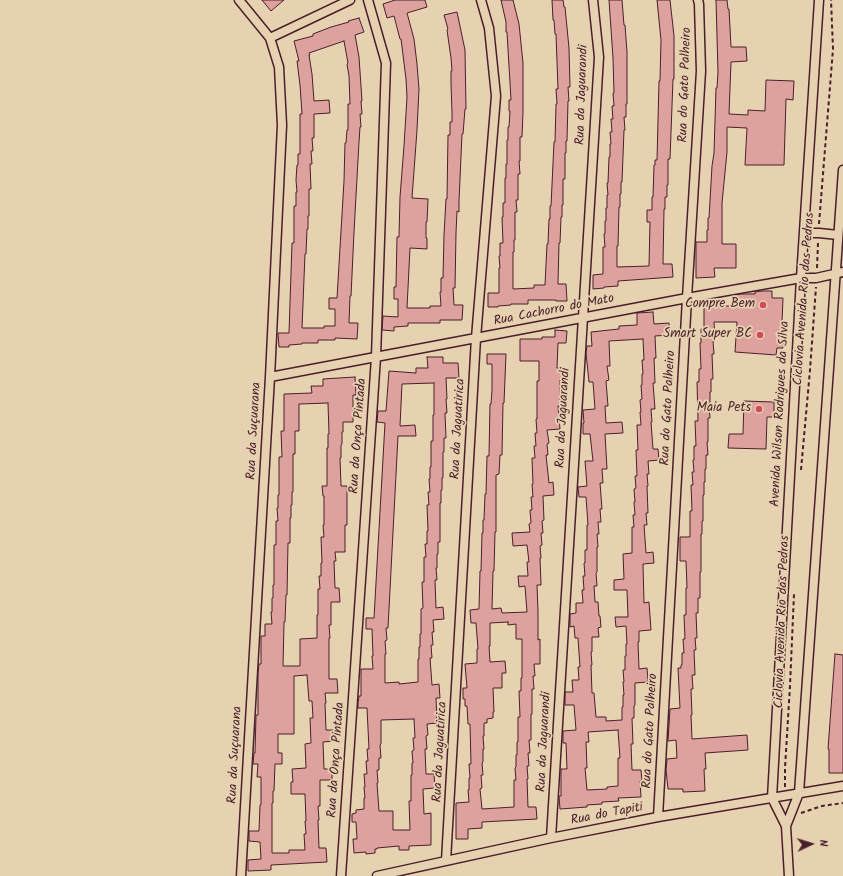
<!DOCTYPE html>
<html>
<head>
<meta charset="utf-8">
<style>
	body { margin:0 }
	#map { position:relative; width:843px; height:876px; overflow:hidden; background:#e6d2b0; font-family:Kalam,sans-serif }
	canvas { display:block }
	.north { position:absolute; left:791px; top:824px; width:40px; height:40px; -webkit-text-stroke:3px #e6d2b0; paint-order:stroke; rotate:86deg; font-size:11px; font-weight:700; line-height:16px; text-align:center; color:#4a1f2b }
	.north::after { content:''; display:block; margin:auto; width:14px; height:18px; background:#4a1f2b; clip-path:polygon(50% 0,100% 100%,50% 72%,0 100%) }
</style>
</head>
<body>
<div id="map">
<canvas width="843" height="876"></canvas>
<div class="north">N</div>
</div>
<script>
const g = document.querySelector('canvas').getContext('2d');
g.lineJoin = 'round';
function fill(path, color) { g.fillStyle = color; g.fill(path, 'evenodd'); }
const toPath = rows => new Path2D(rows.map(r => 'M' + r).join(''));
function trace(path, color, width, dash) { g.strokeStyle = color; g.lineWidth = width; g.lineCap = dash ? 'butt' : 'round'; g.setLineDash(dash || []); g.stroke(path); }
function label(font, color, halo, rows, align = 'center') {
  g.font = font + ' Kalam,sans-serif'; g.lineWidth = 3.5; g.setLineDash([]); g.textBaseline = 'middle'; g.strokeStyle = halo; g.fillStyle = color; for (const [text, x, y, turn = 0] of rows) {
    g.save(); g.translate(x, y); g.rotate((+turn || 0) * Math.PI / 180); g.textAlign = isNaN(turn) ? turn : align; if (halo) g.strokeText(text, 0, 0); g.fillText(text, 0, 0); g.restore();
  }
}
const building = toPath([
	[262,0,284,0,271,11,262,0],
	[395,0,425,0,427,7,407,13,414,39,417,64,419,89,417,130,412,198,428,199,427,222,426,222,426,238,427,238,427,249,410,248,407,308,430,308,430,306,441,306,440,292,441,292,441,278,443,278,444,235,446,199,447,199,448,135,450,135,450,122,452,122,452,112,451,84,451,71,452,71,451,58,447,30,448,29,444,15,457,12,465,50,466,109,465,109,463,134,462,134,459,201,459,212,457,211,456,233,455,288,453,288,454,305,463,305,462,320,440,320,440,323,408,323,408,326,394,327,394,331,382,330,383,316,398,317,398,299,394,299,394,287,396,287,397,237,399,237,400,197,404,146,407,97,406,79,401,39,400,39,394,16,387,18,383,4,395,0],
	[501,0,513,0,519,24,523,63,523,112,522,137,520,137,520,161,519,161,520,174,518,174,518,200,516,200,517,212,515,212,515,240,514,240,514,252,513,252,513,289,534,288,534,285,545,285,547,244,548,244,549,219,550,219,550,206,551,206,554,142,555,142,556,104,557,104,556,89,558,89,556,34,555,34,554,20,553,20,552,0,563,0,564,7,565,7,569,48,570,87,568,87,569,101,568,101,567,141,566,141,566,153,565,153,565,179,563,179,563,205,562,205,562,217,561,217,560,243,559,243,558,284,566,284,567,301,556,301,556,300,528,300,528,304,511,304,511,305,498,306,498,307,488,307,488,293,499,293,499,268,500,268,499,256,500,256,500,243,503,243,502,217,503,217,503,203,505,203,505,178,506,178,506,164,507,164,507,140,508,140,508,127,509,127,510,111,509,111,509,100,511,100,507,32,506,32,506,22,501,0],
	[609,0,622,0,624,25,625,25,627,52,627,104,626,104,626,117,624,117,625,130,624,130,622,182,621,182,621,194,620,194,620,207,619,207,618,246,617,246,617,267,649,266,650,222,647,222,647,210,652,210,652,197,653,197,654,165,655,165,655,160,657,160,659,81,660,81,661,40,657,0,670,0,674,36,674,79,673,79,670,159,668,159,668,185,667,185,667,197,665,197,665,209,664,209,663,264,672,264,673,277,618,281,618,286,604,287,604,288,593,289,593,275,603,274,603,247,605,247,604,234,605,234,605,221,606,221,606,208,607,208,607,195,608,195,607,183,608,183,609,157,610,157,610,144,611,144,610,132,612,132,611,119,613,119,612,106,614,106,613,93,614,93,613,58,609,0],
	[716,0,727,0,728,9,729,9,731,47,746,47,747,61,731,62,729,114,748,115,748,110,765,111,766,80,794,81,793,100,786,99,784,165,745,165,747,128,727,127,727,152,722,203,722,244,736,244,736,268,714,268,715,277,696,278,696,242,707,242,707,230,708,230,708,218,709,218,712,166,714,153,716,88,717,88,718,72,716,0],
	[359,18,364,32,355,35,359,57,362,101,361,101,362,114,360,114,361,127,360,127,359,142,354,232,351,296,350,296,349,323,358,323,357,339,335,338,335,340,318,340,318,343,302,343,302,344,289,345,289,347,279,347,278,333,289,333,292,243,294,243,294,206,296,206,296,192,297,192,296,180,297,165,298,165,298,154,300,154,300,114,302,114,300,85,297,61,299,61,294,41,313,36,313,34,331,27,349,22,348,21,359,18],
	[344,41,348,63,347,64,349,76,350,104,348,104,348,130,347,130,346,143,345,143,344,181,337,298,329,298,329,309,335,309,335,326,324,326,324,328,302,328,305,254,306,254,307,229,308,229,308,216,309,216,309,189,311,189,310,164,312,164,311,151,313,151,312,138,314,138,314,114,330,113,329,100,314,101,312,74,309,55,310,55,309,53,344,41],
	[761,291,772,291,772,298,783,298,782,323,785,323,783,348,777,348,776,355,735,352,737,322,714,322,715,341,713,341,714,354,712,354,713,379,711,379,711,392,710,392,710,403,709,403,710,418,708,418,708,442,707,442,708,455,706,455,706,469,705,469,705,482,704,482,704,495,703,495,703,521,702,521,702,534,701,534,701,572,700,572,700,598,698,598,698,613,696,613,697,638,695,638,696,650,694,650,695,675,692,675,693,689,691,689,692,715,691,715,692,739,747,735,748,750,705,753,706,769,704,769,705,791,683,792,683,789,668,789,666,770,667,759,677,758,676,740,668,741,670,709,680,708,678,668,681,668,681,665,682,665,682,653,684,653,683,639,685,639,684,615,686,615,686,588,687,588,686,561,680,561,680,537,690,537,690,511,692,511,691,485,693,485,692,472,694,472,693,460,694,460,694,446,696,446,695,421,698,421,697,382,699,382,699,369,701,369,700,343,701,343,701,329,704,329,704,301,714,301,713,306,734,306,734,295,740,294,755,294,755,292,761,291],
	[653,312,654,324,669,323,670,335,655,336,656,358,654,358,655,383,653,383,655,409,651,409,652,422,651,422,653,449,658,449,659,460,648,461,649,474,647,474,648,486,647,486,648,513,646,513,647,525,644,525,646,553,653,552,654,563,643,564,644,603,649,602,651,630,639,631,639,642,638,642,639,669,647,668,648,682,635,683,635,705,634,706,634,718,632,718,633,744,631,744,632,770,641,770,642,781,640,781,641,797,618,798,619,801,602,802,602,804,587,805,587,807,560,809,559,796,561,796,561,769,567,769,566,743,563,743,563,731,576,730,574,705,565,705,565,692,573,692,572,680,579,680,578,667,580,667,578,638,575,638,574,626,570,627,570,614,576,613,576,603,583,603,582,590,584,590,583,576,585,576,584,563,585,563,585,550,587,550,587,525,588,525,586,497,579,497,578,487,587,486,585,461,593,461,590,434,583,434,583,423,584,423,583,410,595,409,593,382,589,382,586,353,587,346,592,346,591,332,619,329,619,326,637,325,637,313,653,312],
	[643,339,644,360,642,360,643,374,642,374,642,385,641,385,642,399,640,400,641,412,640,412,641,425,637,425,638,450,636,450,637,476,635,476,636,488,634,489,635,502,634,502,635,515,633,515,634,527,632,527,632,553,623,554,624,579,614,580,614,590,627,590,628,617,615,617,616,627,626,626,627,644,626,644,626,656,625,656,625,670,623,670,624,682,623,682,624,695,623,695,623,707,622,707,622,720,606,721,606,717,596,717,594,693,592,693,591,665,592,665,591,652,592,652,592,637,599,637,598,628,601,627,600,616,599,616,598,602,595,602,594,586,597,586,596,573,597,572,597,547,598,547,597,534,599,534,598,522,601,522,600,509,602,509,600,483,603,483,602,469,607,469,605,434,623,433,622,422,606,423,605,406,608,406,606,381,609,380,607,366,610,366,609,341,643,339],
	[618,730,620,758,618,758,618,786,607,787,607,789,587,790,585,768,587,768,586,742,589,742,588,732,618,730],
	[555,330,567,331,566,343,558,343,557,368,562,368,562,380,560,380,560,406,558,406,560,429,547,430,549,443,547,444,548,455,546,455,549,483,553,482,554,495,543,496,544,520,542,521,543,533,541,533,542,545,540,546,541,558,540,558,541,585,537,585,538,611,538,640,540,639,540,664,534,664,535,676,533,676,534,689,532,689,532,714,531,714,531,740,529,740,530,753,528,753,529,766,527,766,528,779,527,779,528,807,536,807,537,819,482,822,482,828,468,829,468,839,456,839,456,803,469,802,468,790,469,790,469,778,470,778,469,764,471,764,470,724,468,724,467,706,465,706,465,699,463,699,463,688,467,688,465,664,477,663,477,649,478,649,476,623,471,623,470,610,479,609,480,571,481,571,482,533,483,533,483,520,484,520,485,494,486,494,487,456,489,456,490,404,491,404,492,390,492,364,487,364,487,354,506,354,504,403,503,403,502,455,500,455,499,474,496,475,496,532,495,532,494,571,493,571,492,609,501,608,502,613,527,612,525,586,519,587,518,576,528,576,527,562,529,562,527,545,513,546,512,533,530,532,529,524,531,523,530,510,532,510,531,497,533,497,532,484,533,484,532,458,535,458,534,446,536,446,535,433,537,433,536,419,537,419,537,381,539,381,539,361,520,361,520,339,542,339,542,337,555,337,555,330],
	[508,622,508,625,516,624,516,639,522,639,522,678,521,678,521,691,519,691,520,717,518,717,518,742,517,742,517,755,516,755,516,767,515,768,516,780,514,780,514,807,482,809,480,789,482,788,481,775,483,775,482,763,483,762,483,749,484,749,483,736,484,736,484,723,487,723,487,719,493,718,493,712,494,712,493,688,502,688,502,673,506,673,505,661,490,662,489,646,490,646,490,623,508,622],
	[427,357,443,357,443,363,458,363,459,378,446,378,447,399,446,399,447,413,445,413,446,438,444,438,444,452,443,452,443,478,442,478,442,490,441,490,441,503,440,503,440,542,438,542,438,554,437,554,437,568,436,568,437,580,435,580,436,608,443,607,444,619,433,620,434,632,432,632,433,645,431,645,432,658,430,658,432,685,439,684,440,698,436,698,437,723,427,724,428,735,426,736,427,749,425,749,426,774,434,774,435,788,423,789,424,814,431,813,431,845,409,846,409,850,399,850,399,846,377,848,377,849,375,849,375,853,366,854,366,852,354,853,353,839,357,839,356,822,352,822,352,814,356,813,356,810,364,809,364,798,365,798,364,787,365,787,364,774,367,774,366,761,368,761,367,749,369,749,367,708,358,708,358,703,359,696,361,696,361,669,373,669,372,656,373,656,372,629,366,629,366,618,374,618,385,423,377,422,378,411,386,411,389,371,416,373,416,368,428,368,427,357],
	[434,383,434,415,433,415,433,441,431,441,431,467,430,467,430,479,429,479,430,492,428,492,429,505,427,505,428,531,427,531,427,544,425,544,426,557,424,557,424,582,422,582,423,608,421,609,421,634,420,634,420,647,419,647,419,659,418,659,418,682,399,684,399,682,385,683,385,654,386,654,385,641,387,640,386,628,388,628,398,436,416,436,415,425,400,426,402,384,434,383],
	[414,719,415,738,413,738,414,750,412,751,413,763,412,763,412,775,411,775,411,801,409,801,410,830,393,830,393,811,379,811,377,783,378,783,377,770,379,770,379,758,381,758,380,745,381,744,381,720,414,719],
	[355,377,356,395,353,395,353,422,343,422,343,432,342,432,342,444,341,445,341,458,340,458,341,486,347,486,347,525,345,525,345,552,335,552,336,561,334,561,335,588,339,588,340,602,331,602,331,625,329,625,330,638,329,638,329,679,337,679,338,693,325,693,326,703,325,703,326,730,334,730,334,741,323,742,324,769,332,769,332,780,320,780,320,806,318,806,319,820,318,820,319,848,326,848,327,862,271,865,271,870,248,871,248,860,261,859,260,842,249,841,249,831,259,831,260,805,261,805,261,777,257,777,258,764,253,764,254,753,255,753,256,715,258,715,258,673,259,664,261,664,261,636,265,636,265,624,272,624,271,612,272,612,272,598,273,598,273,585,274,585,274,545,276,545,276,521,278,521,277,508,278,508,278,495,279,495,279,457,282,457,281,431,284,431,284,394,312,393,311,386,323,386,323,379,355,377],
	[328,403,329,434,328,434,328,448,327,448,327,486,322,486,323,496,324,496,324,525,323,525,324,537,321,537,322,563,321,563,321,576,319,576,320,589,318,589,318,615,317,615,317,638,300,639,300,666,283,666,284,622,285,622,286,595,287,595,288,543,290,543,290,518,291,518,291,505,292,505,292,492,293,492,293,454,295,454,295,431,299,431,299,404,328,403],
	[307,675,309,701,312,701,313,718,310,718,311,743,305,744,306,768,292,769,293,782,291,782,291,794,305,794,306,821,305,821,306,834,304,834,305,850,289,850,289,853,272,853,272,803,273,803,273,791,274,791,275,764,282,764,282,753,278,753,278,734,294,734,294,676,307,675],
	[744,401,774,402,774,417,767,417,766,449,728,448,729,434,743,434,744,401],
	[835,654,843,655,843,773,829,773,829,749,828,749,835,654]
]);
const path = toPath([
	[819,224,833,49,831,0],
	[817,268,818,243],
	[801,470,810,370,816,287],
	[785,787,785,768,790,686,794,594],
	[801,813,822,806,843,803]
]);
const minor = toPath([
	[239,0,270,38,279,67,282,125,270,377,241,876],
	[270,38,350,0],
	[804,233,819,233,838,235],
	[270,377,687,298,801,278,816,278,843,272],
	[658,817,687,298,701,71,699,4,698,0],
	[786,826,772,798,801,278,819,0],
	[551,838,599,57,593,0],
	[446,861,476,338,496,96,489,28,481,0],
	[341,876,376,357,386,63,368,0],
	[377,876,551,838,658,817,843,786],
	[789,876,786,826,799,793,843,170]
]);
const markers = [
	[763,305,4,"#d1495b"],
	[760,335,4,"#d1495b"],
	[759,409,4,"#d1495b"]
];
const streetNames = [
	["Rua do Gato Palheiro",686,85,-88],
	["Rua da Jaguarandi",583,95,-88],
	["Ciclovia Avenida Rio das Pedras",805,299,-86],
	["Rua Cachorro do Mato",554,311,-11],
	["Rua do Gato Palheiro",669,408,-87],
	["Avenida Wilson Rodrigues da Silva",781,414,-87],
	["Rua da Jaguarandi",564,418,-87],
	["Rua da Jaguatirica",459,429,-87],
	["Rua da Suçuarana",255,431,-87],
	["Rua da Onça Pintada",359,436,-86],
	["Ciclovia Avenida Rio das Pedras",783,622,-88],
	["Rua do Gato Palheiro",651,731,-87],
	["Rua da Jaguarandi",545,742,-87],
	["Rua da Jaguatirica",441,752,-87],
	["Rua da Suçuarana",236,755,-87],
	["Rua da Onça Pintada",337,760,-86],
	["Rua do Tapiti",607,815,-11]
];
const poiNames = [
	["Compre Bem",755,305],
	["Smart Super BC",752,335],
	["Maia Pets",751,409]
];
fill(building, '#dda29e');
trace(building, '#4a1f2b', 1);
trace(minor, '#4a1f2b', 11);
trace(path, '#4a1f2b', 2, [4, 3]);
trace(minor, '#e6d2b0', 8);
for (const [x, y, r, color] of markers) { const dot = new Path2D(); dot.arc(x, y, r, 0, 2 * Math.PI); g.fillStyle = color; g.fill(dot); trace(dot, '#e6d2b0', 1.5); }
label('13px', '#4a1f2b', '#e6d2b0', streetNames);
label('13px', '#4a1f2b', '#e6d2b0', poiNames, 'right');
</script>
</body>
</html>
